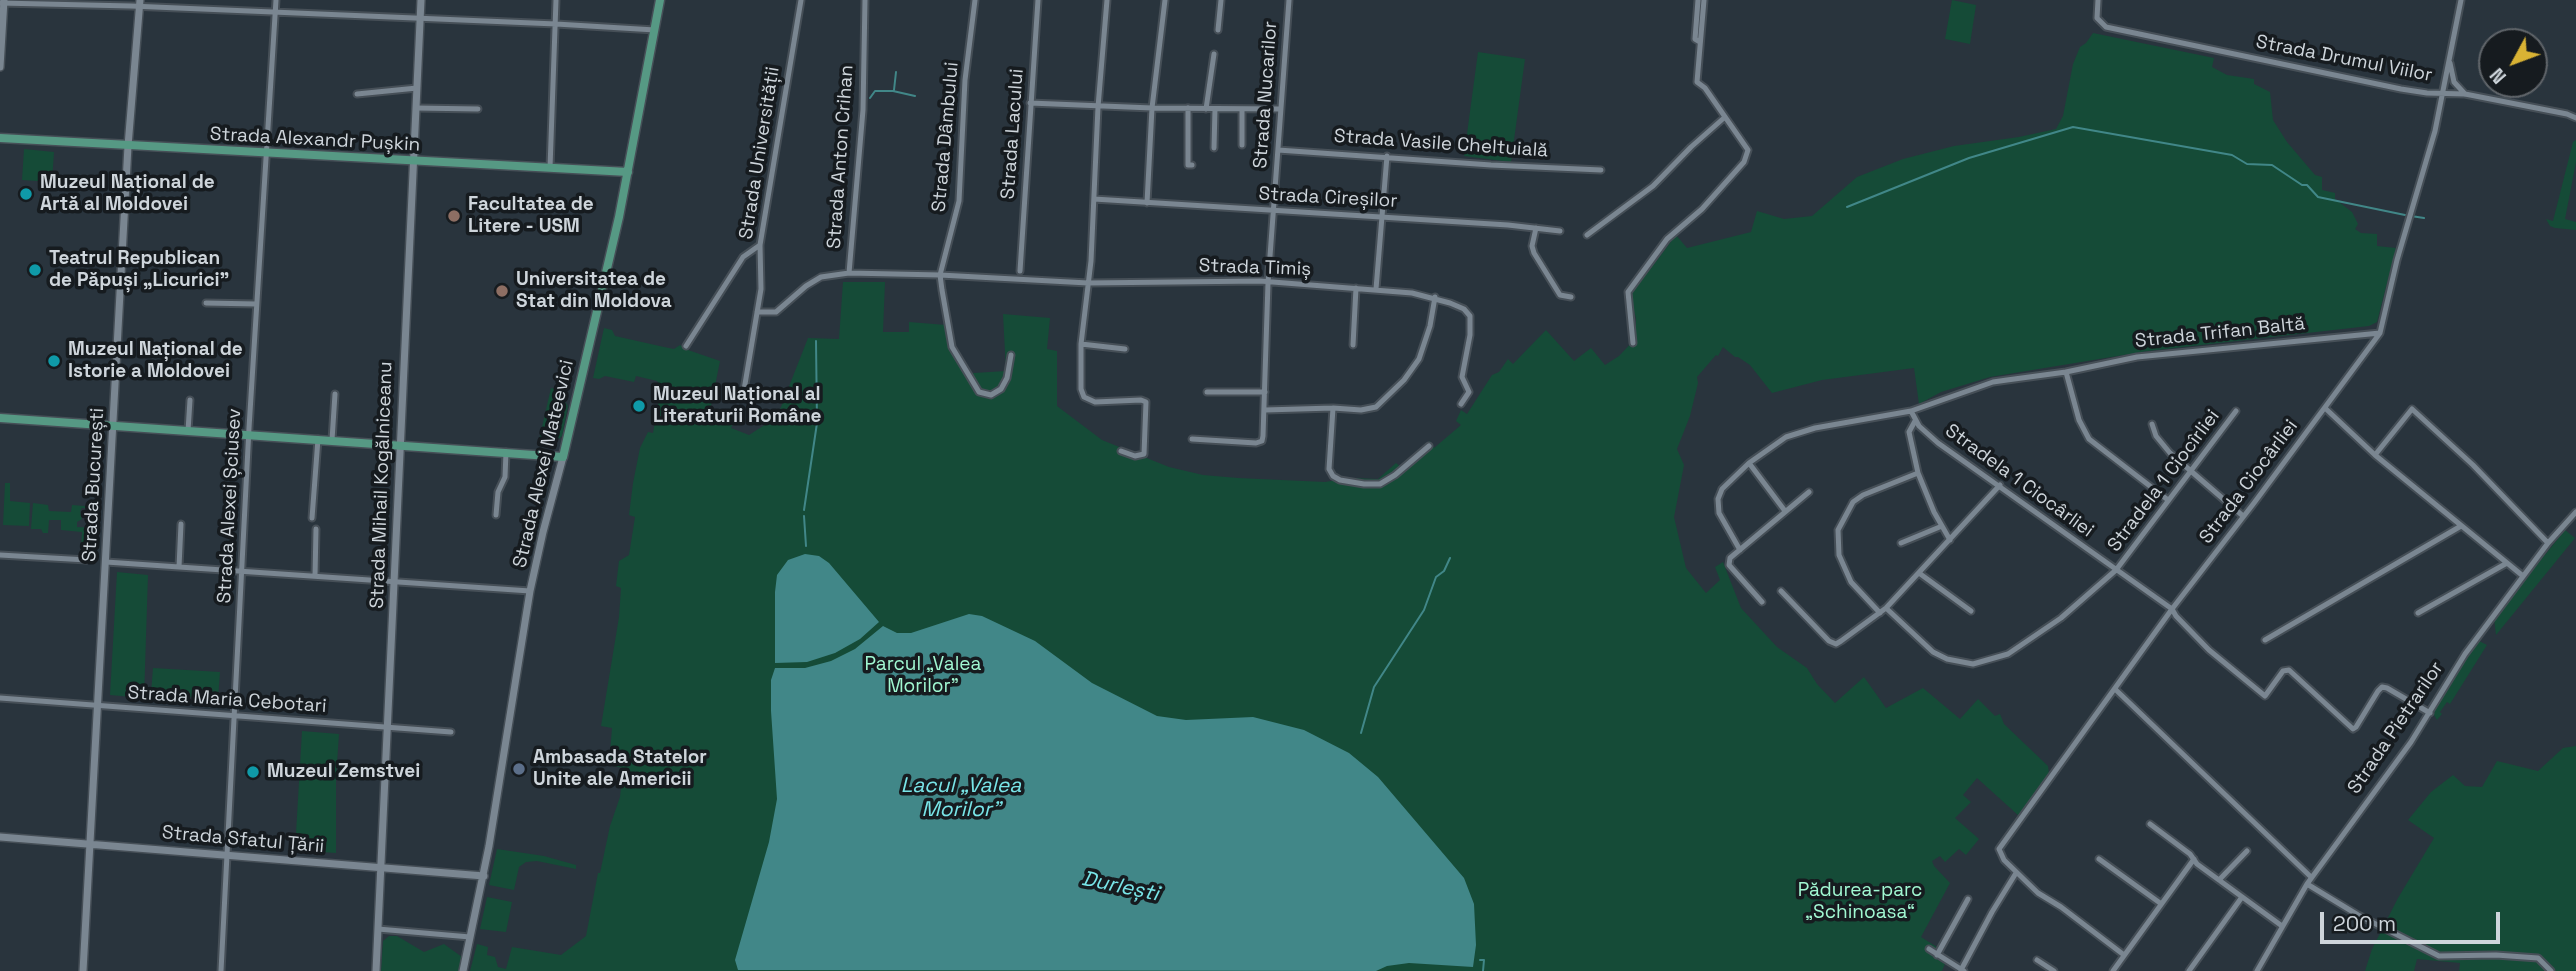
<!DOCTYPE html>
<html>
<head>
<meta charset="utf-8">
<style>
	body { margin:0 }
	#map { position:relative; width:2576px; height:971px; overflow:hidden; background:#29343d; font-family:"Space Grotesk",sans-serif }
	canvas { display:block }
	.north { position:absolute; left:2478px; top:28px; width:70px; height:70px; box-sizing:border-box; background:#161b1f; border:2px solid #60656a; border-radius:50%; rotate:229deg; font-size:19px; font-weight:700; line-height:28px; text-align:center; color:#ced5db }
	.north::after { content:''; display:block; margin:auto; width:24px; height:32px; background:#d9b334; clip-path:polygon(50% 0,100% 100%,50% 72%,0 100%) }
	.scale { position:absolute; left:2320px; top:912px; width:180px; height:32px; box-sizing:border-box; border:4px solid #ced5db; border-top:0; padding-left:9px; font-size:21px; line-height:24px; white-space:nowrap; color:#ced5db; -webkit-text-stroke:5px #161b1f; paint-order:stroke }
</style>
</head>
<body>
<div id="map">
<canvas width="2576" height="971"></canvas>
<div class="north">N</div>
<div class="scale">200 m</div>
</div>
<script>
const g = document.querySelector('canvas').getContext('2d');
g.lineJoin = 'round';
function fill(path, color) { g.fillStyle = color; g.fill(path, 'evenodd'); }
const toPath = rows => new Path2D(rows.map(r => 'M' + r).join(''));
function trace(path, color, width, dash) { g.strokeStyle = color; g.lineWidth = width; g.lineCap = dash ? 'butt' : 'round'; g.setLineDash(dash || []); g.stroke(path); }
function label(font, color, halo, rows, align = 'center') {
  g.font = font + ' "Space Grotesk",sans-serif'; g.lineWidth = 7; g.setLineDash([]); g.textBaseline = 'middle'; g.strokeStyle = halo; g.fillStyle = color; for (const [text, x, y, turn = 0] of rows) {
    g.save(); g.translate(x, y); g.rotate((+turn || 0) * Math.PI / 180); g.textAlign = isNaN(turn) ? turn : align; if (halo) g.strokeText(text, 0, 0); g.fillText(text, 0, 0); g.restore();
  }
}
const green = toPath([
	[1952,0,1976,5,1970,44,1945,39],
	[2093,33,2214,58,2212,67,2227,75,2254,79,2254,84,2270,92,2273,120,2287,142,2315,175,2322,177,2322,190,2335,193,2335,199,2352,212,2358,224,2355,229,2361,233,2377,234,2377,246,2396,248,2377,322,2369,326,2148,351,1990,377,1941,392,1919,404,1914,368,1822,380,1772,393,1750,365,1738,357,1735,357,1723,347,1718,356,1716,355,1697,377,1698,383,1690,416,1677,449,1684,465,1674,517,1686,568,1706,593,1720,580,1715,567,1723,562,1741,608,1777,647,1807,668,1817,684,1835,703,1864,677,1886,708,1923,688,1960,719,1978,699,1995,716,2000,714,2004,724,2048,766,2049,774,2019,816,1977,778,1963,795,1971,802,1955,818,1979,839,1966,855,1959,849,1945,862,1940,856,1932,861,1934,866,1950,883,1921,937,1937,947,1932,956,1945,964,1942,971,470,971,477,944,488,947,487,955,495,957,498,967,506,969,512,947,561,955,586,936,598,873,600,873,610,826,620,797,623,768,609,765,612,728,601,726,619,617,621,588,616,586,619,561,629,555,635,517,629,515,633,483,640,448,648,432,653,433,661,387,657,381,636,376,634,382,605,376,599,379,593,378,604,328,612,330,615,336,664,347,674,349,680,345,688,350,720,361,709,416,733,423,731,428,749,435,777,417,808,338,839,339,843,282,885,282,883,332,909,332,909,322,946,325,950,349,968,376,974,373,1006,371,1003,314,1050,318,1047,349,1057,351,1057,406,1102,440,1169,467,1203,475,1238,478,1325,482,1351,478,1378,479,1396,463,1401,467,1430,441,1434,448,1461,425,1456,421,1461,410,1467,414,1492,375,1499,372,1508,359,1513,364,1546,330,1574,361,1591,348,1605,365,1619,356,1636,338,1636,318,1630,296,1676,235,1687,248,1751,232,1757,211,1784,219,1812,216,1857,177,1903,159,1954,146,2019,137,2056,129,2063,116,2073,64,2080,47,2086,43],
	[1478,52,1525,59,1511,162,1464,156],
	[2576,140,2576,162,2565,219,2576,222,2576,230,2555,228,2550,226,2546,219,2553,221,2573,142],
	[24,149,54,152,52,182,22,180],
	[551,388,556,389,568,406,562,436,554,442,558,436,558,426,552,423,549,426,548,436,551,445,538,444],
	[5,483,10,483,10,501,30,503,29,526,3,525],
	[33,503,48,505,49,511,71,512,72,505,97,507,97,509,82,508,80,511,82,519,77,522,77,527,95,528,94,547,90,550,81,549,82,532,61,530,61,520,49,520,48,533,43,533,41,529,31,529],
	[2565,530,2575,538,2496,635,2494,618],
	[117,572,148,575,144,698,110,695],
	[2477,640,2487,645,2450,704,2447,702,2440,712,2442,714,2437,720,2434,715,2435,709],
	[153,668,220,672,218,699,151,694],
	[302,731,339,734,336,778,336,853,295,850],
	[2576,746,2576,971,2459,971,2460,963,2417,959,2414,971,2365,971,2372,949,2398,898,2434,838,2408,820,2431,792,2453,775,2465,786,2482,787,2497,761,2538,771,2563,748],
	[497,849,544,856,576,865,576,869,537,861,526,862,519,867,514,890,489,885],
	[487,897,512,902,506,932,480,929],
	[389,936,397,936,424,952,444,944,462,957,459,971,381,971,383,941]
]);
const water = toPath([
	[805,554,819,556,829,563,879,622,860,639,835,653,807,662,775,663,775,592,777,575,788,560],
	[969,614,982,616,1035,641,1092,683,1157,716,1186,720,1253,717,1304,730,1349,753,1378,777,1464,878,1474,904,1476,945,1473,967,1409,963,1387,966,1376,971,738,970,735,960,769,842,777,799,771,711,771,680,775,668,805,668,831,661,855,649,883,626,897,633,911,633]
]);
const stream = toPath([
	[894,90,896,72],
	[870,98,875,91,893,91,915,96],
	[1847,207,1969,158,2073,127,2232,155,2247,164,2272,165,2302,185,2307,185,2318,197,2405,215],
	[2411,216,2424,218],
	[804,510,817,423,816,341],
	[804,516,806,546],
	[1361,733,1374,687,1424,610,1436,577,1444,571,1450,558],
	[1480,960,1484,960,1483,971]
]);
const street = toPath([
	[975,0,965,80,959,201,940,275,942,290,952,347,979,392,991,395,1001,389,1007,378,1011,355],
	[1107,0,1098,107,1091,261,1081,344,1081,389,1084,397,1095,402,1141,400,1146,402,1144,454,1135,456,1121,451],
	[1698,0,1695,39,1700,42],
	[2098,0,2097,18,2106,27,2401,89,2427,93,2465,94,2567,114,2576,118],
	[0,3,131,6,556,24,655,30],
	[1218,30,1221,0],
	[2450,63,2454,82,2465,94],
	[357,94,417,88],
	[1030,103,1152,108,1280,109],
	[416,108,478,109],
	[1188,108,1188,165,1192,165],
	[1206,109,1214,54],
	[1242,145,1242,109],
	[1214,148,1215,109],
	[1278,150,1491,165,1601,170],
	[550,168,556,0],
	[1094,199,1508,225,1560,231],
	[1147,203,1152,108,1165,0],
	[1536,228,1532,246,1534,253,1560,295,1571,297],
	[1587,235,1653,186,1691,147,1725,117],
	[1020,271,1038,0],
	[849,273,863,110,865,0],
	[1376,289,1387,156],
	[206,303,256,304],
	[757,312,776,312,806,286,821,277,849,273,940,275,1088,283,1260,281,1412,293,1450,303,1464,309,1470,316,1470,335,1462,377,1469,392,1461,404],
	[1633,343,1628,292,1667,239,1702,209,1744,162,1748,150,1705,88,1697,82,1704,0],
	[1081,344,1125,349],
	[1353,345,1356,288],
	[686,346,743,257,760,245],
	[2066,372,2079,420,2089,439,2168,500],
	[1207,392,1265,392],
	[743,396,761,289,760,245,801,0],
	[1333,408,1329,469,1333,476,1340,480,1364,484,1380,484,1395,475,1429,446],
	[2325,408,2375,455],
	[1265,410,1333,408,1361,410,1376,407,1404,380,1419,359,1430,326,1435,297],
	[1911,411,1919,426,1938,443,2172,609,2176,616,2209,650,2265,696,2283,671,2289,670,2353,729,2356,727,2378,691,2382,687,2387,688,2430,713],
	[1915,421,1909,432,1918,473,1934,512,1950,540],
	[2152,424,2156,436,2170,453,2243,516],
	[188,431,190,400],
	[1192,439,1256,443,1262,441,1263,436,1268,283,1289,0],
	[332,440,335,394],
	[1749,463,1785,511],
	[496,515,498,492,505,477,506,452],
	[312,518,318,439],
	[1901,543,1942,526],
	[1740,550,1719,513,1718,499,1722,489,1749,463,1786,437,1815,428,1911,411,1993,382,2007,380,2066,372,2137,357,2380,333],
	[0,555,87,560],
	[106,562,530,591],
	[179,567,181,524],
	[1919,573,1971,611],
	[315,576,316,529],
	[2523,576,2375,455,2412,409,2473,465,2548,543],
	[1781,591,1829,641,1836,644,1841,641,1886,608,2000,485],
	[1762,602,1729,565,1730,558,1809,492],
	[1886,608,1933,652,1947,659,1973,664,2008,654,2061,618,2116,570,2236,411],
	[1880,613,1851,582,1839,555,1838,530,1853,502,1863,495,1918,473],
	[2418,613,2507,563],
	[2265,640,2461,526],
	[2116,690,2311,877],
	[0,698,451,732],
	[2150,824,2190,854,2197,864,2282,926],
	[2099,859,2160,903],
	[2219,880,2247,851],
	[2307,884,2358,915,2439,956,2496,955,2538,958,2551,971],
	[378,929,470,937],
	[1929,949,1964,971],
	[1937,955,1968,899],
	[2124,955,2061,907,2038,893,2004,860,1999,849,2172,609,2254,503,2380,333,2397,260,2435,131,2461,0],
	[2037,960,2054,971],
	[1961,970,1992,912,2016,873],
	[221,971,249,428,276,0],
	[2113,971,2194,859],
	[2189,971,2242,897],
	[2257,971,2307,884,2411,742,2465,654,2548,543,2576,512]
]);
const secondary = toPath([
	[0,67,4,0],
	[0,837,484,876],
	[83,971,128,146,140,0],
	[376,971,421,0],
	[463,971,489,846,530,591,543,532,563,457]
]);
const primary = toPath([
	[0,138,628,172],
	[0,418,563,457,619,217,660,0]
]);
const markers = [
	[26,194,7,"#0f9aa8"],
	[454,216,7,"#8d6e63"],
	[35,270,7,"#0f9aa8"],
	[502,291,7,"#8d6e63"],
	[54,361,7,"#0f9aa8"],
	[639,406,7,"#0f9aa8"],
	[519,769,7,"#5c6f8a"],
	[253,772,7,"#0f9aa8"]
];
const streetNames = [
	["Strada Drumul Viilor",2344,59,11],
	["Strada Nucarilor",1266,95,-86],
	["Strada Lacului",1013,134,-86],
	["Strada Dâmbului",946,137,-85],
	["Strada Alexandr Pușkin",315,140,3],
	["Strada Vasile Cheltuială",1441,144,4],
	["Strada Universității",760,153,-81],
	["Strada Anton Crihan",841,157,-86],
	["Strada Cireșilor",1328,198,3],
	["Strada Timiș",1255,268,2],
	["Strada Trifan Baltă",2220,333,-6],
	["Strada Alexei Mateevici",544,464,-77],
	["Stradela 1 Ciocârliei",2019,481,36],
	["Stradela 1 Ciocîrliei",2164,481,-53],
	["Strada Ciocârliei",2249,482,-53],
	["Strada București",94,485,-87],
	["Strada Mihail Kogălniceanu",382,485,-88],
	["Strada Alexei Șciusev",230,506,-87],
	["Strada Maria Cebotari",227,700,4],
	["Strada Pietrarilor",2396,728,-56],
	["Strada Sfatul Țării",243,840,5]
];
const poiNames = [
	["Muzeul Național de",40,183],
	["Artă al Moldovei",40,205],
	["Facultatea de",468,205],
	["Litere - USM",468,227],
	["Teatrul Republican",49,259],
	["de Păpuși „Licurici”",49,281],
	["Universitatea de",516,280],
	["Stat din Moldova",516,302],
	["Muzeul Național de",68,350],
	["Istorie a Moldovei",68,372],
	["Muzeul Național al",653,395],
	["Literaturii Române",653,417],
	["Ambasada Statelor",533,758],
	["Unite ale Americii",533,780],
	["Muzeul Zemstvei",267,772]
];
const parkNames = [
	["Parcul „Valea",923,665],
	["Morilor”",923,687],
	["Pădurea-parc",1860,891],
	["„Schinoasa“",1860,913]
];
const waterNames = [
	["Lacul „Valea",961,786],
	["Morilor”",961,810],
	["Durlești",1120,887,12]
];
fill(green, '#154b37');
fill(water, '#418788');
trace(stream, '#418788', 2);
trace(street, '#464f57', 9);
trace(secondary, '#464f57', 10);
trace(primary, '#464f57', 11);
trace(street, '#7a8691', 5);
trace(secondary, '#7a8691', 7);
trace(primary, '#569984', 8);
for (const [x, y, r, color] of markers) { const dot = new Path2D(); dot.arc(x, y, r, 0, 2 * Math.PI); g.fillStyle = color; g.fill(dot); trace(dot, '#161b1f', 2.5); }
label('19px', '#ced5db', '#161b1f', streetNames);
label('bold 19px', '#ced5db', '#161b1f', poiNames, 'left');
label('19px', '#a1f8d2', '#161b1f', parkNames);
label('italic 21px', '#79e5e8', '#161b1f', waterNames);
</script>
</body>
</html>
